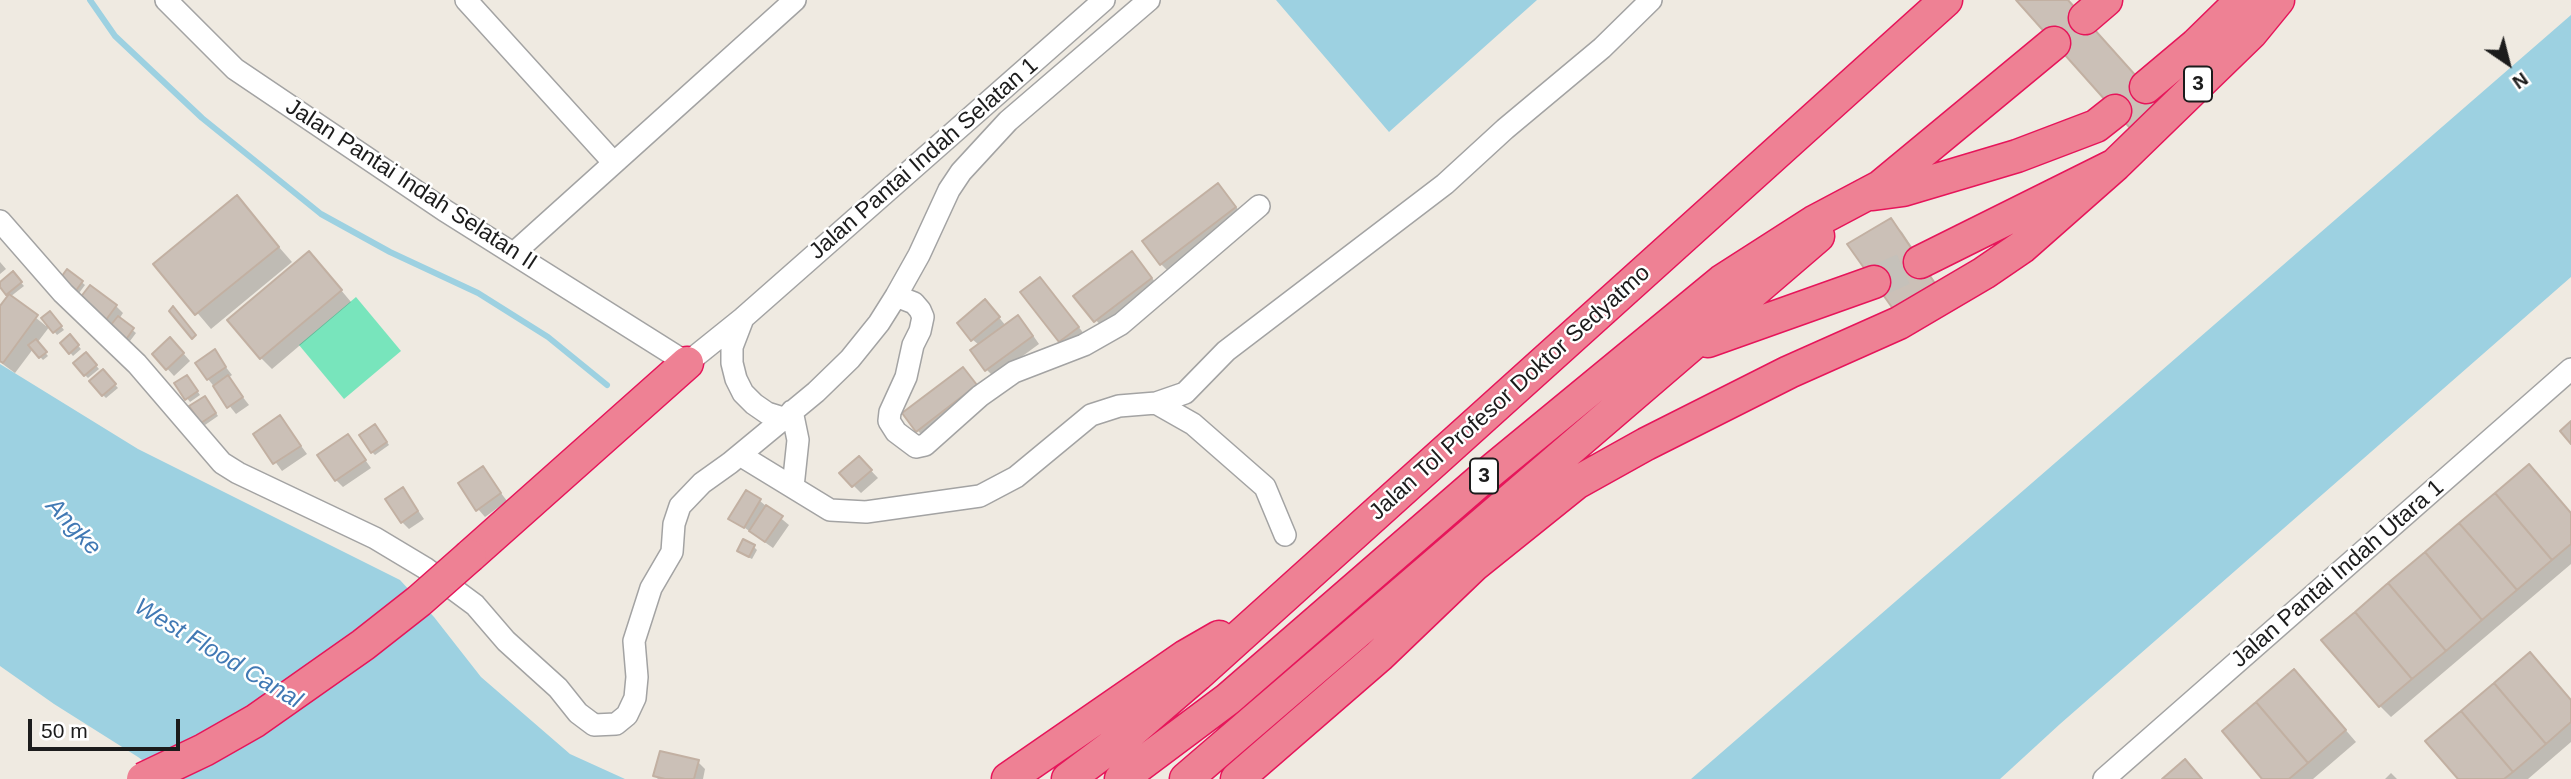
<!DOCTYPE html>
<html>
<head>
<meta charset="utf-8">
<style>
	body { margin:0 }
	#map { position:relative; width:2571px; height:779px; overflow:hidden; background:#efeae1; font-family:Arial,sans-serif }
	canvas { display:block }
	.north { position:absolute; left:2473px; top:28px; width:70px; height:70px; -webkit-text-stroke:5px #fff; paint-order:stroke; rotate:145deg; font-size:19px; font-weight:700; line-height:28px; text-align:center; color:#1c1c1c }
	.north::after { content:''; display:block; margin:auto; width:24px; height:32px; background:#1c1c1c; clip-path:polygon(50% 0,100% 100%,50% 72%,0 100%) }
	.scale { position:absolute; left:28px; top:719px; width:152px; height:32px; box-sizing:border-box; border:4px solid #1c1c1c; border-top:0; padding-left:9px; font-size:21px; line-height:24px; white-space:nowrap; color:#1c1c1c; -webkit-text-stroke:5px #fff; paint-order:stroke }
</style>
</head>
<body>
<div id="map">
<canvas width="2571" height="779"></canvas>
<div class="north">N</div>
<div class="scale">50 m</div>
</div>
<script>
const g = document.querySelector('canvas').getContext('2d');
g.lineJoin = 'round';
function fill(path, color) { g.fillStyle = color; g.fill(path, 'evenodd'); }
const toPath = rows => new Path2D(rows.map(r => 'M' + r).join(''));
function trace(path, color, width, dash) { g.strokeStyle = color; g.lineWidth = width; g.lineCap = dash ? 'butt' : 'round'; g.setLineDash(dash || []); g.stroke(path); }
function label(font, color, halo, rows, align = 'center') {
  g.font = font + ' Arial,sans-serif'; g.lineWidth = 5; g.setLineDash([]); g.textBaseline = 'middle'; g.strokeStyle = halo; g.fillStyle = color; for (const [text, x, y, turn = 0] of rows) {
    g.save(); g.translate(x, y); g.rotate((+turn || 0) * Math.PI / 180); g.textAlign = isNaN(turn) ? turn : align; if (halo) g.strokeText(text, 0, 0); g.fillText(text, 0, 0); g.restore();
  }
}
const pitch = toPath([
	[356,297,401,351,344,399,299,345]
]);
const water = toPath([
	[1276,0,1537,0,1389,132],
	[2571,15,2571,277,2060,724,2000,779,1691,779],
	[0,364,138,449,400,580,434,617,481,677,570,754,625,779,168,779,138,757,54,704,0,666]
]);
const shadow = toPath([
	[1218,185,1246,219,1172,275,1161,264],
	[236,198,292,262,211,329,156,264],
	[1890,221,1902,232,1949,303,1909,323],
	[1131,253,1162,290,1106,332,1076,296],
	[0,262,6,269,0,274],
	[320,265,351,302,272,369,261,358],
	[68,271,85,285,79,293,65,283],
	[13,274,24,286,10,297,46,326,53,316,64,330,57,335,50,326,37,343,48,356,43,360,33,349,15,373,0,362,0,309,10,296,0,284],
	[1047,287,1085,335,1068,348,1023,293],
	[116,306,123,313,119,319,136,333,127,345,85,310],
	[992,309,1006,326,1025,324,1039,344,994,377,987,370,979,345,972,339],
	[70,337,81,349,73,356,62,343],
	[177,346,190,361,174,376,154,354],
	[214,352,232,375,228,378,249,405,236,414,208,379],
	[86,354,99,369,88,378,85,375],
	[103,372,118,388,106,398,103,395],
	[970,377,983,394,925,438,917,430],
	[190,380,200,395,190,402,176,384],
	[208,401,218,416,205,425,202,422],
	[280,417,307,454,282,471,255,434],
	[378,429,389,445,375,455,372,452],
	[348,436,371,468,343,487,336,480],
	[859,458,878,478,861,493,842,474],
	[482,468,507,501,485,517,478,509],
	[403,489,424,519,409,529,402,522],
	[760,501,789,525,773,548,731,518],
	[2571,513,2571,564,2391,717,2380,706],
	[754,547,757,550,752,559,742,554],
	[2305,683,2356,742,2313,779,2264,779],
	[2571,700,2571,742,2528,779,2460,779],
	[698,762,705,769,703,779,658,779,655,776],
	[2391,773,2397,779,2385,779]
]);
const stream = toPath([
	[90,0,115,36,202,118,321,214,390,252,478,293,548,337,607,385]
]);
const building = toPath([
	[2016,0,2068,0,2162,105,2131,129,2016,0],
	[1218,183,1236,207,1160,265,1142,241,1218,183],
	[237,195,279,247,195,315,153,264,237,195],
	[1891,218,1940,291,1896,313,1847,244,1891,218],
	[309,251,342,290,260,359,227,320,309,251],
	[1132,251,1152,278,1094,322,1073,296,1132,251],
	[67,269,83,281,75,292,59,280,67,269],
	[13,271,22,282,6,295,0,287,0,282,13,271],
	[1040,277,1079,327,1059,342,1020,292,1040,277],
	[90,285,117,305,103,324,76,303,90,285],
	[9,294,38,315,3,363,0,361,0,306,9,294],
	[985,299,1000,317,971,341,957,323,985,299],
	[173,306,196,335,192,339,169,311,173,306],
	[50,311,62,326,53,333,41,318,50,311],
	[1018,315,1033,336,985,371,970,350,1018,315],
	[118,316,134,328,123,344,106,331,118,316],
	[70,334,79,345,69,354,60,343,70,334],
	[170,337,184,353,166,370,152,354,170,337],
	[36,339,47,352,39,358,28,345,36,339],
	[215,349,226,367,207,380,195,363,215,349],
	[86,352,97,365,84,376,73,363,86,352],
	[963,367,977,385,916,432,902,413,963,367],
	[103,369,116,384,102,396,89,381,103,369],
	[187,375,198,391,185,400,174,383,187,375],
	[228,375,243,397,227,408,213,386,228,375],
	[205,396,216,413,201,423,189,406,205,396],
	[280,415,301,446,273,464,253,434,280,415],
	[2571,421,2571,444,2560,431,2571,421],
	[375,424,387,442,371,453,359,435,375,424],
	[348,434,366,460,335,481,317,455,348,434],
	[859,456,872,470,852,487,839,473,859,456],
	[2529,464,2571,513,2571,544,2552,560,2495,493,2529,464],
	[483,466,501,493,476,511,458,483,483,466],
	[403,487,418,511,401,523,385,499,403,487],
	[746,490,761,499,744,528,728,519,746,490],
	[2495,493,2552,560,2517,590,2459,523,2495,493],
	[766,505,783,516,765,542,749,531,766,505],
	[2459,523,2517,590,2482,620,2425,552,2459,523],
	[743,539,755,545,749,557,737,551,743,539],
	[2425,552,2482,620,2446,651,2388,583,2425,552],
	[2388,583,2446,651,2412,679,2355,612,2388,583],
	[2355,612,2412,679,2379,707,2321,640,2355,612],
	[2530,652,2571,700,2571,722,2546,744,2494,683,2530,652],
	[2294,669,2346,730,2308,763,2256,702,2294,669],
	[2494,683,2546,744,2513,772,2461,711,2494,683],
	[2256,702,2308,763,2289,779,2262,779,2222,731,2256,702],
	[2461,711,2513,772,2504,779,2458,779,2425,741,2461,711],
	[660,751,699,760,694,779,665,779,653,776,660,751],
	[2185,759,2202,779,2162,779,2185,759]
]);
const highwayTunnel = toPath([
	[1874,282,1920,262]
]);
const minor = toPath([
	[166,0,235,69,444,210,687,363,743,318,1104,0],
	[466,0,614,163],
	[0,221,63,293,137,364,222,463,238,473,375,538,425,568,475,605,506,641,558,688,578,713,594,725,616,724,627,715,635,698,637,677,634,641,651,588,672,552,674,524,680,506,702,483,730,463,816,392,850,359,879,323,896,296,919,255,949,190,961,172,1008,121,1149,0],
	[514,253,795,0],
	[896,296,914,303,920,310,923,317,920,331,913,345,906,377,890,412,889,421,896,432,916,447,925,445,980,396,1014,372,1084,345,1121,324,1259,206],
	[742,321,732,347,732,363,736,379,743,393,754,404,767,413,783,418],
	[1156,403,1193,424,1265,487,1285,535],
	[792,411,798,440,793,487],
	[740,455,830,510,866,512,980,496,1016,477,1091,415,1119,406,1156,403,1185,393,1226,351,1445,184,1505,129,1602,48,1651,0],
	[2104,779,2571,369]
]);
const highway = toPath([
	[2085,18,2106,0],
	[2146,87,2196,45,2242,0],
	[1873,194,1903,190,2017,156,2096,126,2115,111],
	[1920,262,2115,165,2251,33,2278,0],
	[1708,341,1874,282],
	[470,556,687,363],
	[1008,779,1186,656,1219,637],
	[1068,779,1132,731,1197,675,1946,0],
	[1121,779,1228,699,1485,476,1722,281,1814,222,1880,187,2054,43],
	[1186,779,1818,236],
	[1237,779,1379,656,1474,565,1576,483,1646,444,1789,372,1899,323,1984,273,2022,247,2115,165]
]);
const highwayBridge = toPath([
	[143,779,204,750,255,721,363,645,419,601,470,556]
]);
const shields = [
	[2198,84,28],
	[1484,476,28]
];
const shieldNames = [
	["3",2198,84],
	["3",1484,476]
];
const streetNames = [
	["Jalan Pantai Indah Selatan 1",924,159,-41],
	["Jalan Pantai Indah Selatan II",411,185,33],
	["Jalan Tol Profesor Doktor Sedyatmo",1510,393,-42],
	["Jalan Pantai Indah Utara 1",2338,574,-41]
];
const waterNames = [
	["Angke",73,527,47],
	["West Flood Canal",218,654,31]
];
fill(pitch, '#78e5bc');
fill(water, '#9dd1e1');
fill(shadow, '#0003');
trace(stream, '#9dd1e1', 6);
fill(building, '#cbc0b7');
trace(building, '#c2b0a2', 2);
trace(highwayTunnel, '#c5c1ba', 32, [32, 16]);
trace(minor, '#a3a3a3', 24);
trace(highway, '#e6155a', 35);
trace(minor, '#fff', 21);
trace(highway, '#ee8194', 32);
trace(highwayBridge, '#e6155a', 35, []);
trace(highwayBridge, '#ee8194', 32);
for (const [x, y, w] of shields) { const box = new Path2D(); box.roundRect(x - w / 2, y - 17.5, w, 35, 5); g.fillStyle = '#fff'; g.fill(box); trace(box, '#1c1c1c', 2); }
label('bold 21px', '#1c1c1c', null, shieldNames);
label('23px', '#1c1c1c', '#fff', streetNames);
label('italic 24px', '#4179b4', '#fff', waterNames);
</script>
</body>
</html>
